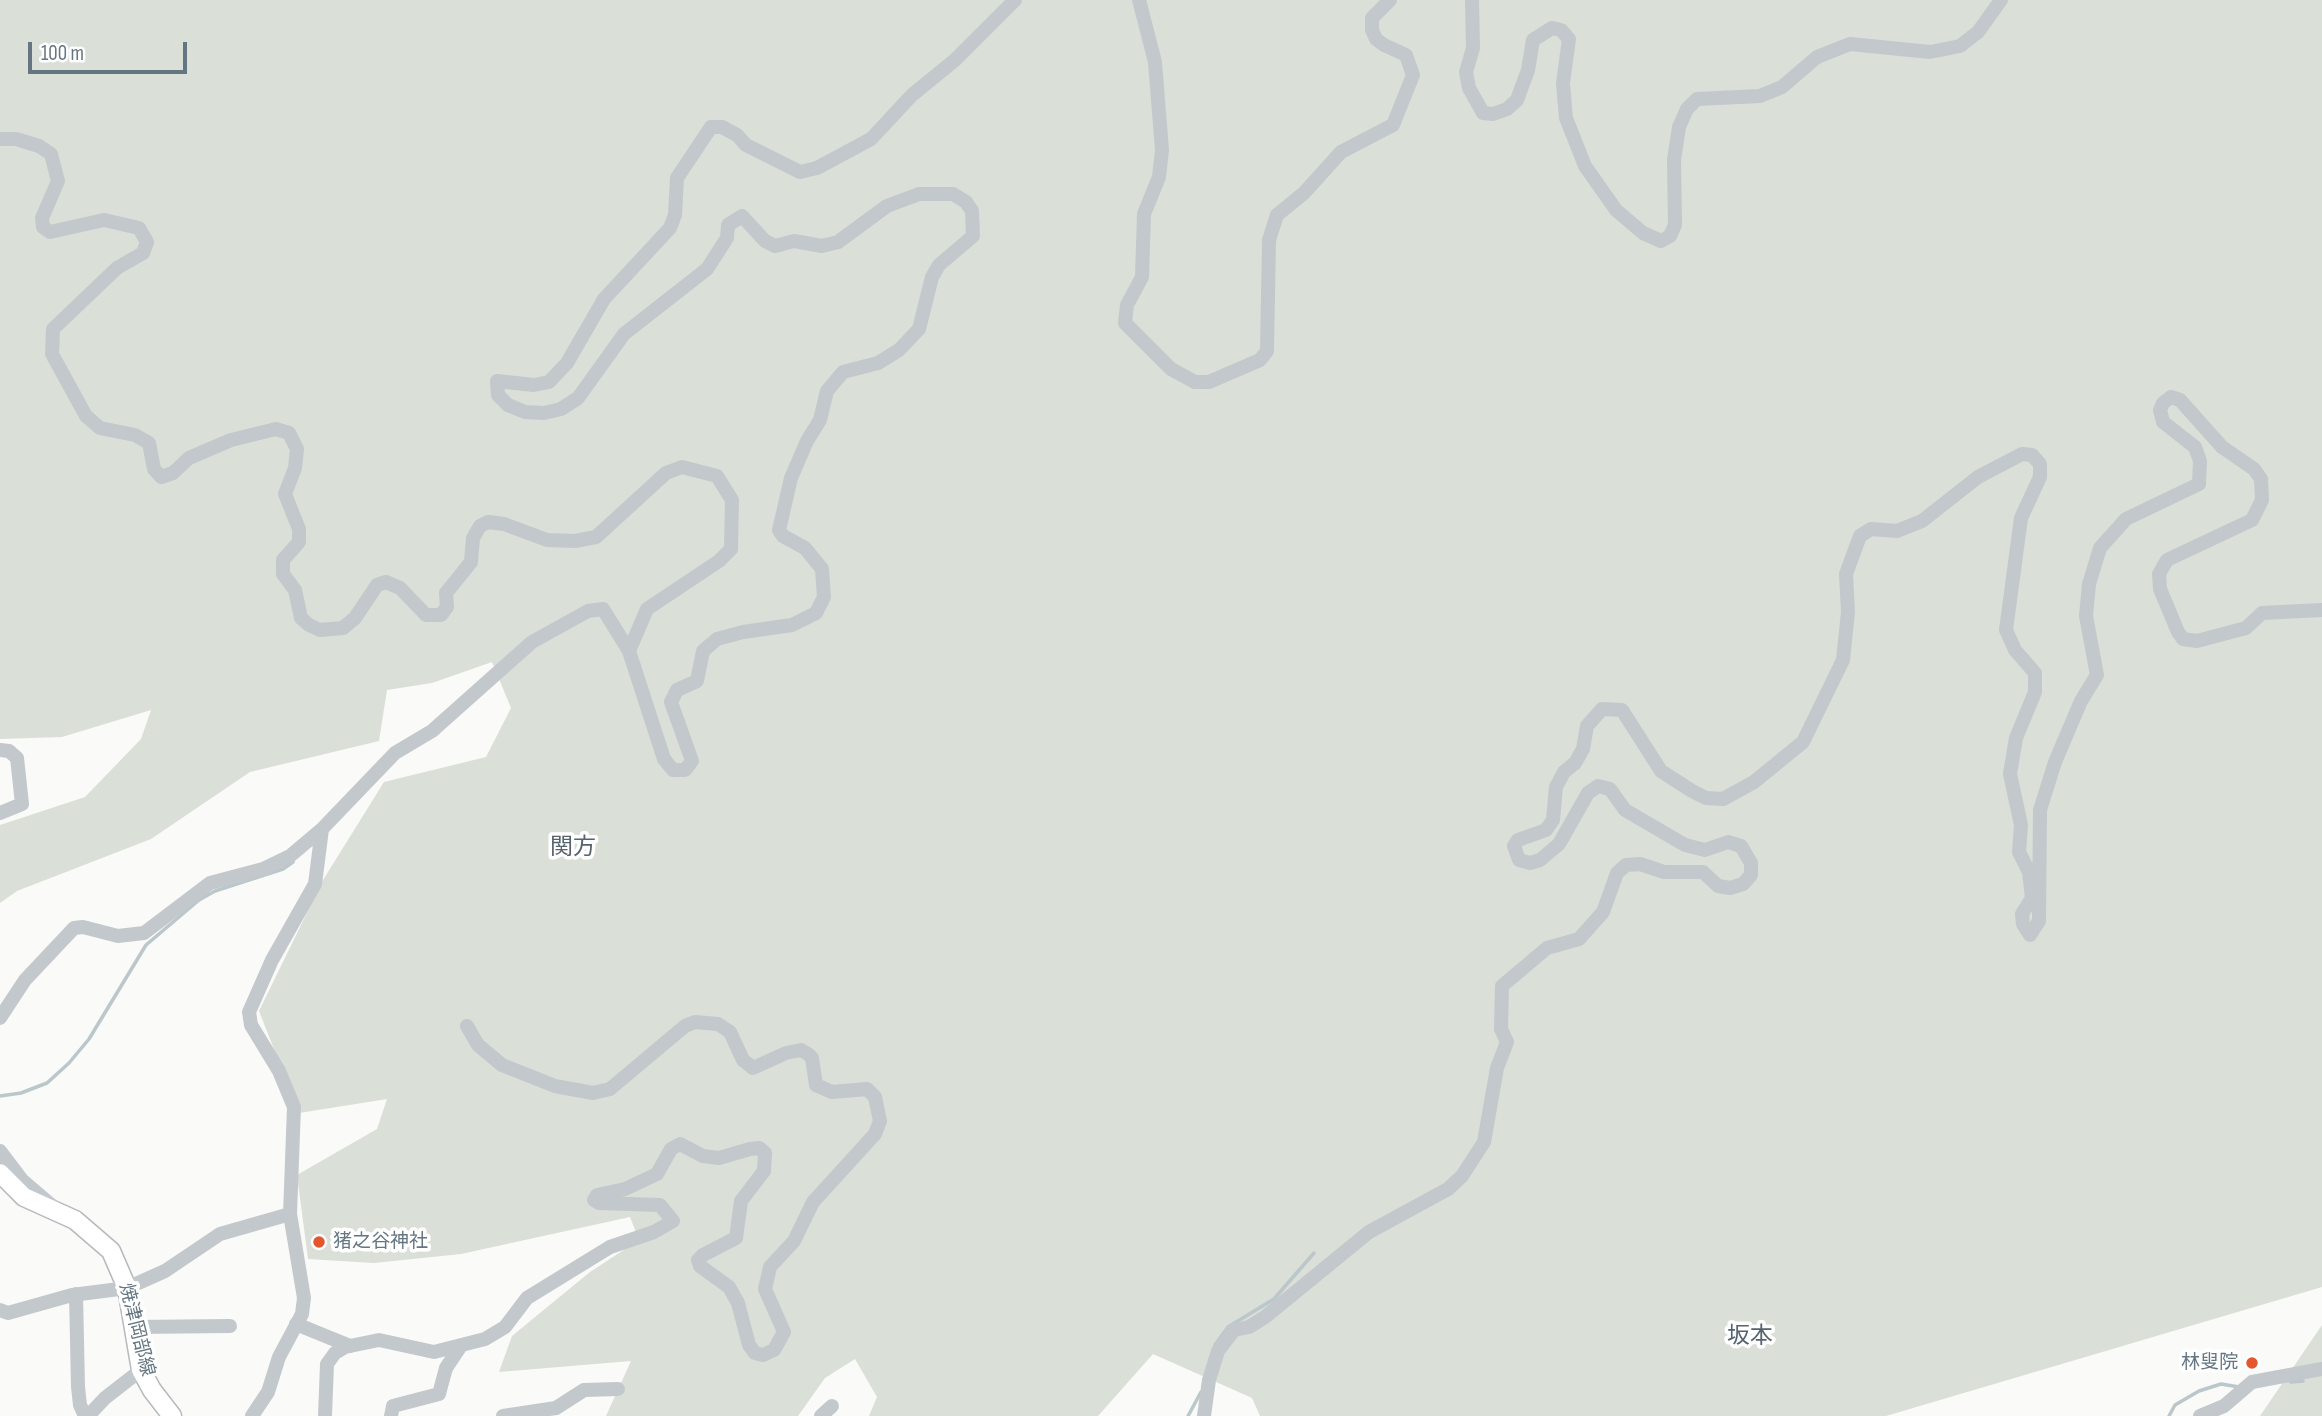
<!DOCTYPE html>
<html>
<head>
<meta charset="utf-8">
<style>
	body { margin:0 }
	#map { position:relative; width:2322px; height:1416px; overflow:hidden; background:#fafaf8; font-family:"Sofia Sans Condensed",sans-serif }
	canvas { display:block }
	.scale { position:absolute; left:28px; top:42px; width:159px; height:32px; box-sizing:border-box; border:4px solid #657683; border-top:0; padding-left:9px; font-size:21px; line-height:24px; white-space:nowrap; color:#657683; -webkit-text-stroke:5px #fff; paint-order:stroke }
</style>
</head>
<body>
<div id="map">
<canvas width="2322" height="1416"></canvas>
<div class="scale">100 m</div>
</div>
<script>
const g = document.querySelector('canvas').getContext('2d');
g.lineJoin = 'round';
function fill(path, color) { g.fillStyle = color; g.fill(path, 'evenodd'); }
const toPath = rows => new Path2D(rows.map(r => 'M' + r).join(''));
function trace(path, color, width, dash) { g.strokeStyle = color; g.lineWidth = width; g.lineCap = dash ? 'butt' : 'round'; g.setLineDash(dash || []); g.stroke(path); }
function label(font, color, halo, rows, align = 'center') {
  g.font = font + ' "Sofia Sans Condensed","Noto Sans JP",sans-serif'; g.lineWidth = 7; g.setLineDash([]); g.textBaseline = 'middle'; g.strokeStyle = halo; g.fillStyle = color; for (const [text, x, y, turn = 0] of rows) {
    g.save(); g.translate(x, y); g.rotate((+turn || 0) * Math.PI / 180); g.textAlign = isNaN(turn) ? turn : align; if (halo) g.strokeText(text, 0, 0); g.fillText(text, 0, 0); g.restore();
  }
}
const green = toPath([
	[0,0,2322,0,2322,1287,1886,1416,1260,1416,1252,1398,1153,1354,1098,1416,869,1416,877,1397,855,1359,825,1378,798,1416,606,1416,631,1361,499,1372,512,1336,590,1272,639,1240,630,1217,461,1254,374,1263,308,1259,297,1175,377,1129,387,1099,299,1113,259,1011,323,880,384,782,486,757,511,708,492,662,432,683,387,690,379,741,250,772,151,839,17,891,0,903,0,825,85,797,141,739,151,710,62,737,0,739],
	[2322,1325,2322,1416,2260,1416]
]);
const stream = toPath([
	[0,1096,21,1093,47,1083,69,1063,89,1039,146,945,199,900,215,891,283,869,293,862],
	[1215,1345,1228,1327,1274,1299,1314,1253],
	[2291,1382,2303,1381],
	[1188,1416,1201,1392],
	[2169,1416,2175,1405,2199,1391,2221,1384,2239,1387]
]);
const minor = toPath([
	[1139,0,1155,62,1162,150,1159,177,1144,214,1142,277,1127,305,1125,323,1171,369,1195,382,1209,382,1260,360,1267,351,1269,240,1277,215,1304,193,1341,152,1393,125,1413,75,1406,55,1384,45,1376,39,1372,30,1372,18,1390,0],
	[1472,0,1473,48,1466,72,1469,88,1483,113,1493,114,1507,109,1517,100,1528,70,1533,40,1552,28,1561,30,1569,39,1563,83,1566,118,1585,166,1616,210,1643,233,1661,241,1670,236,1675,225,1674,160,1679,127,1687,109,1697,99,1760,96,1782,87,1817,57,1850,44,1930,52,1960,46,1978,32,2001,0],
	[0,139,16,139,39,146,51,154,58,181,42,218,43,227,50,232,104,220,139,228,147,242,143,253,117,268,53,329,52,354,86,416,100,428,135,435,149,443,154,469,161,477,173,473,189,458,231,440,276,429,289,433,297,449,295,468,285,494,299,529,299,542,283,560,283,574,295,590,301,618,309,625,320,630,343,628,355,618,377,585,386,582,400,588,426,615,441,615,447,607,446,593,471,562,473,538,480,526,488,522,504,524,547,540,575,541,596,537,666,473,682,467,717,476,732,500,731,549,719,561,647,609,629,651],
	[0,750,9,751,17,758,22,804,0,813],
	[0,1018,25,980,74,928,83,927,118,936,144,933,210,883,263,869,290,856,322,829,395,753,432,731,532,642,588,611,603,609,629,651,664,759,673,770,685,770,692,761,671,702,677,690,697,681,703,651,717,639,743,632,792,625,816,613,824,597,822,569,805,548,783,536,779,530,791,478,807,441,820,420,827,391,843,372,878,363,899,350,919,329,932,277,939,265,973,236,972,211,966,202,953,194,919,194,887,206,838,242,822,246,794,241,775,246,765,241,742,216,728,225,727,238,707,269,624,334,578,398,561,409,544,413,525,412,508,405,498,395,497,381,534,385,549,382,567,363,604,299,670,228,675,215,677,178,711,127,722,127,737,135,746,145,800,172,817,168,871,139,912,95,955,60,1015,0],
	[0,1151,22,1180,57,1210],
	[76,1294,78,1387,80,1405,85,1416],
	[0,1310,8,1313,72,1295,127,1288,165,1271,220,1234,290,1214],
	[296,1324,350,1346],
	[134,1327,230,1326],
	[88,1416,105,1398,141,1370],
	[252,1416,268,1392,279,1357,302,1314,304,1298,290,1214,294,1107,279,1071,251,1025,249,1012,272,960,315,884,322,829],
	[325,1416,327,1364,335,1353,345,1347,379,1340,434,1352,485,1339,505,1327,527,1298,610,1247,654,1232,673,1221,660,1205,599,1203,594,1200,597,1195,625,1189,657,1174,671,1149,680,1144,703,1156,719,1158,750,1149,759,1148,765,1153,764,1171,741,1201,736,1238,703,1255,698,1260,700,1266,729,1287,738,1303,749,1345,755,1353,763,1355,774,1350,784,1332,765,1289,770,1267,794,1241,813,1202,875,1134,880,1121,875,1097,867,1089,832,1092,816,1085,812,1058,808,1054,801,1050,786,1053,753,1068,743,1060,730,1032,718,1024,695,1022,685,1026,610,1089,593,1093,555,1086,502,1065,478,1045,467,1026],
	[391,1416,393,1406,439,1394,446,1368,460,1347],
	[503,1416,556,1408,584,1390,618,1389],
	[821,1416,832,1406],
	[1204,1416,1209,1380,1218,1351,1234,1330,1249,1327,1265,1317,1369,1232,1448,1189,1462,1176,1484,1142,1497,1068,1507,1042,1501,1029,1502,986,1547,948,1579,939,1603,912,1617,873,1626,865,1640,864,1664,872,1703,872,1718,886,1730,888,1743,884,1751,875,1751,863,1741,846,1728,842,1705,850,1685,845,1625,810,1610,789,1598,786,1588,793,1559,844,1540,860,1530,863,1519,860,1514,846,1518,840,1546,830,1553,820,1556,787,1564,772,1575,763,1583,749,1587,726,1602,709,1622,710,1661,771,1692,791,1706,798,1723,799,1754,782,1803,742,1843,660,1848,612,1846,574,1860,536,1871,529,1897,531,1922,521,1978,477,2022,454,2032,455,2040,464,2040,477,2021,518,2006,630,2015,650,2035,673,2035,692,2016,738,2010,774,2021,825,2019,852,2029,872,2032,898,2022,914,2023,924,2030,935,2039,921,2040,810,2055,762,2081,701,2097,675,2086,616,2089,584,2100,548,2126,519,2199,484,2200,461,2195,447,2163,422,2160,410,2163,403,2171,397,2180,400,2222,447,2254,469,2261,479,2262,500,2252,520,2167,560,2159,574,2160,589,2178,632,2183,639,2197,641,2246,628,2262,613,2322,610],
	[2200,1416,2224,1406,2252,1382,2322,1369]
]);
const major = toPath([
	[0,1173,24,1197,75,1220,111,1251,127,1288,141,1370,152,1390,172,1416]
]);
const markers = [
	[319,1242,7,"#e4572e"],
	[2252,1363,7,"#e4572e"]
];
const poiNames = [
	["猪之谷神社",333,1242],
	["林叟院",2238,1363,"right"]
];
const streetNames = [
	["焼津岡部線",136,1330,76]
];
const quarterNames = [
	["関方",573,848],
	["坂本",1750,1337]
];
fill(green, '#dadfd7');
trace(stream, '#bbc7cb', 3.5);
trace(major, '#b5babe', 21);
trace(minor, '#c3c8cc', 14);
trace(major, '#fff', 18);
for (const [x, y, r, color] of markers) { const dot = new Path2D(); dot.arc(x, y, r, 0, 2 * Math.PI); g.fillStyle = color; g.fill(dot); trace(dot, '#fff', 2.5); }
label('19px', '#657683', '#fff', poiNames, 'left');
label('19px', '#657683', '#fff', streetNames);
label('23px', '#57646e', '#fff', quarterNames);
</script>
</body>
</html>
